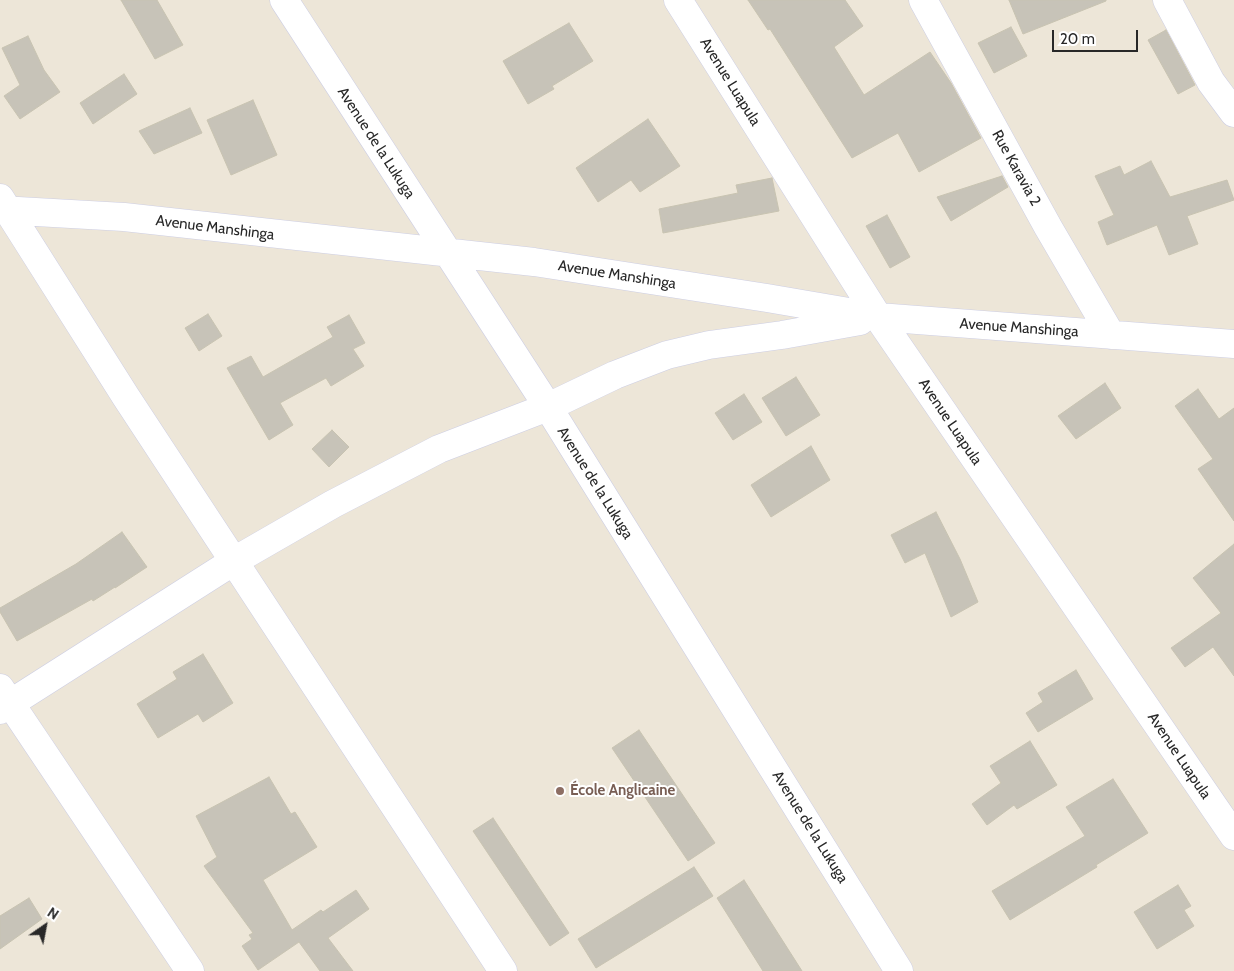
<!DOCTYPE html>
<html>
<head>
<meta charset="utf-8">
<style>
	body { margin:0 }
	#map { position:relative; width:1234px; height:971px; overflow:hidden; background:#ede6d8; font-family:Cabin,sans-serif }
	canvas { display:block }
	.north { position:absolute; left:20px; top:901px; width:50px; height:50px; -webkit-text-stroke:4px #fff; paint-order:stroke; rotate:33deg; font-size:14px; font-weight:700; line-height:20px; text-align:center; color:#282828 }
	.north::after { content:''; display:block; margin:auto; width:18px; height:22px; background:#282828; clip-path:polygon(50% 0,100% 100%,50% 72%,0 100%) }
	.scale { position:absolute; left:1052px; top:30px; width:86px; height:22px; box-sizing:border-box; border:2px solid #282828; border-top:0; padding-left:6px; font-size:15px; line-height:18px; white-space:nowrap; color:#282828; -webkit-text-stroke:4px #fff; paint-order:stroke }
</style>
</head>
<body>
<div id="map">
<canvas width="1234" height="971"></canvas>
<div class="north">N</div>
<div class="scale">20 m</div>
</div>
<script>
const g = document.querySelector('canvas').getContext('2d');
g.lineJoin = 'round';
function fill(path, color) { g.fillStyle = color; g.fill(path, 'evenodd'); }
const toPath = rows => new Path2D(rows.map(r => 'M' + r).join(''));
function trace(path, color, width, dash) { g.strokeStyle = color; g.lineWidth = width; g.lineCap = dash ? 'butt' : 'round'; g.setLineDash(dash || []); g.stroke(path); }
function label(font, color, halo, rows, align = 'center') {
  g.font = font + ' Cabin,sans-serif'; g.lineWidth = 4; g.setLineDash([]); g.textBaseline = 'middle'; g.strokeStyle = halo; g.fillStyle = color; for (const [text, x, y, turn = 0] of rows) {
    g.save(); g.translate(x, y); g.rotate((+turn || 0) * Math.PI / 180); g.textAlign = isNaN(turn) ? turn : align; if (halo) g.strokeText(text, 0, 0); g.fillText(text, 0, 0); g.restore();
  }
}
const building = toPath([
	[121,0,157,0,183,45,155,59,121,0],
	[748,0,845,0,863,26,834,47,864,95,930,52,951,83,981,138,919,172,898,133,852,158,770,29,768,30,748,0],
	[1009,0,1106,0,1106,1,1023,34,1009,0],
	[569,23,593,61,552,86,554,89,528,104,503,61,569,23],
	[1011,27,1027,56,994,73,978,43,1011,27],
	[1166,30,1195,85,1178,94,1148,40,1166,30],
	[28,36,44,70,60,92,20,119,4,96,20,85,2,48,28,36],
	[124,74,137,94,93,124,80,103,124,74],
	[253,100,277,155,231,175,207,120,253,100],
	[190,108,202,133,154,154,139,131,190,108],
	[648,119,680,166,640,192,631,180,598,202,576,168,648,119],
	[1151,161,1170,197,1227,180,1234,200,1187,216,1198,244,1169,255,1157,225,1107,245,1098,222,1114,215,1095,176,1120,166,1124,175,1151,161],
	[1002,176,1008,187,951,221,937,197,1002,176],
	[772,178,779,211,663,233,659,209,738,193,736,185,772,178],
	[887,215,910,257,890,268,866,226,887,215],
	[208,314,222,336,199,351,185,328,208,314],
	[349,315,365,343,353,349,364,366,331,386,326,378,280,403,293,425,269,440,227,368,251,356,263,377,333,337,327,327,349,315],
	[796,377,820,415,786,436,762,398,796,377],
	[1105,383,1121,408,1076,439,1058,416,1105,383],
	[1198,389,1219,419,1234,408,1234,521,1198,469,1213,459,1175,406,1198,389],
	[744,394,762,422,733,440,715,413,744,394],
	[332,430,349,447,329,467,312,449,332,430],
	[811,446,830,480,771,517,751,485,811,446],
	[936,512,960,559,978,602,951,617,925,553,905,563,891,535,936,512],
	[122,532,147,567,115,588,115,587,93,601,92,599,17,641,0,612,0,608,76,564,122,532],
	[1234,544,1234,676,1213,647,1185,667,1171,648,1221,613,1193,578,1234,544],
	[203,654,233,703,203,722,198,714,158,738,137,704,177,679,173,672,203,654],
	[1076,670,1093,699,1038,732,1026,713,1043,702,1038,693,1076,670],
	[639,730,715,843,688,861,612,748,639,730],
	[1030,741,1057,785,1017,809,1014,805,987,825,972,804,1001,783,990,766,1030,741],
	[269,777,291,814,295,812,317,847,263,880,292,930,321,910,323,912,356,890,369,909,328,938,353,971,320,971,299,942,258,970,242,946,252,939,249,935,253,933,204,866,217,857,196,816,269,777],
	[1113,779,1148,833,1096,865,1097,867,1010,920,992,891,1085,836,1066,807,1113,779],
	[493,818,569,933,550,946,473,831,493,818],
	[694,867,713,896,596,968,578,939,694,867],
	[744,880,802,971,763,971,717,898,744,880],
	[1178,885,1191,906,1184,910,1194,926,1157,949,1134,912,1178,885],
	[29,898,42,919,0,949,0,916,29,898]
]);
const minor = toPath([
	[284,0,548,407,899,971],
	[678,0,878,317,1234,836],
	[923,0,1048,227,1111,335],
	[1167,0,1211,82,1234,113],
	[0,198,126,397,503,971],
	[0,210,124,217,534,262,767,298,878,317,1234,344],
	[0,688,190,971],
	[0,710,234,561,333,504,439,449,548,407,615,375,667,355,709,345,782,335,860,321]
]);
const markers = [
	[560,791,5,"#8d6e63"]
];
const streetNames = [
	["Avenue Luapula",730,82,58],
	["Avenue de la Lukuga",376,143,57],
	["Rue Karavia 2",1016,168,61],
	["Avenue Manshinga",215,228,7],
	["Avenue Manshinga",617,275,9],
	["Avenue Manshinga",1019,328,4],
	["Avenue Luapula",950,422,56],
	["Avenue de la Lukuga",595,483,58],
	["Avenue Luapula",1179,756,56],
	["Avenue de la Lukuga",810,827,58]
];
const educationNames = [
	["École Anglicaine",570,791]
];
fill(building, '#c7c3b8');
trace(building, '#c8c3b1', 1);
trace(minor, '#cdcee3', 29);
trace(minor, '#fff', 28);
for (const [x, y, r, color] of markers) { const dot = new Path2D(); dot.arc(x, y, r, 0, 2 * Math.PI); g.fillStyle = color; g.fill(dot); trace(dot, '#fff', 2); }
label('15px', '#282828', '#fff', streetNames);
label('bold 15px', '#785e54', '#fff', educationNames, 'left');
</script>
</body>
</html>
